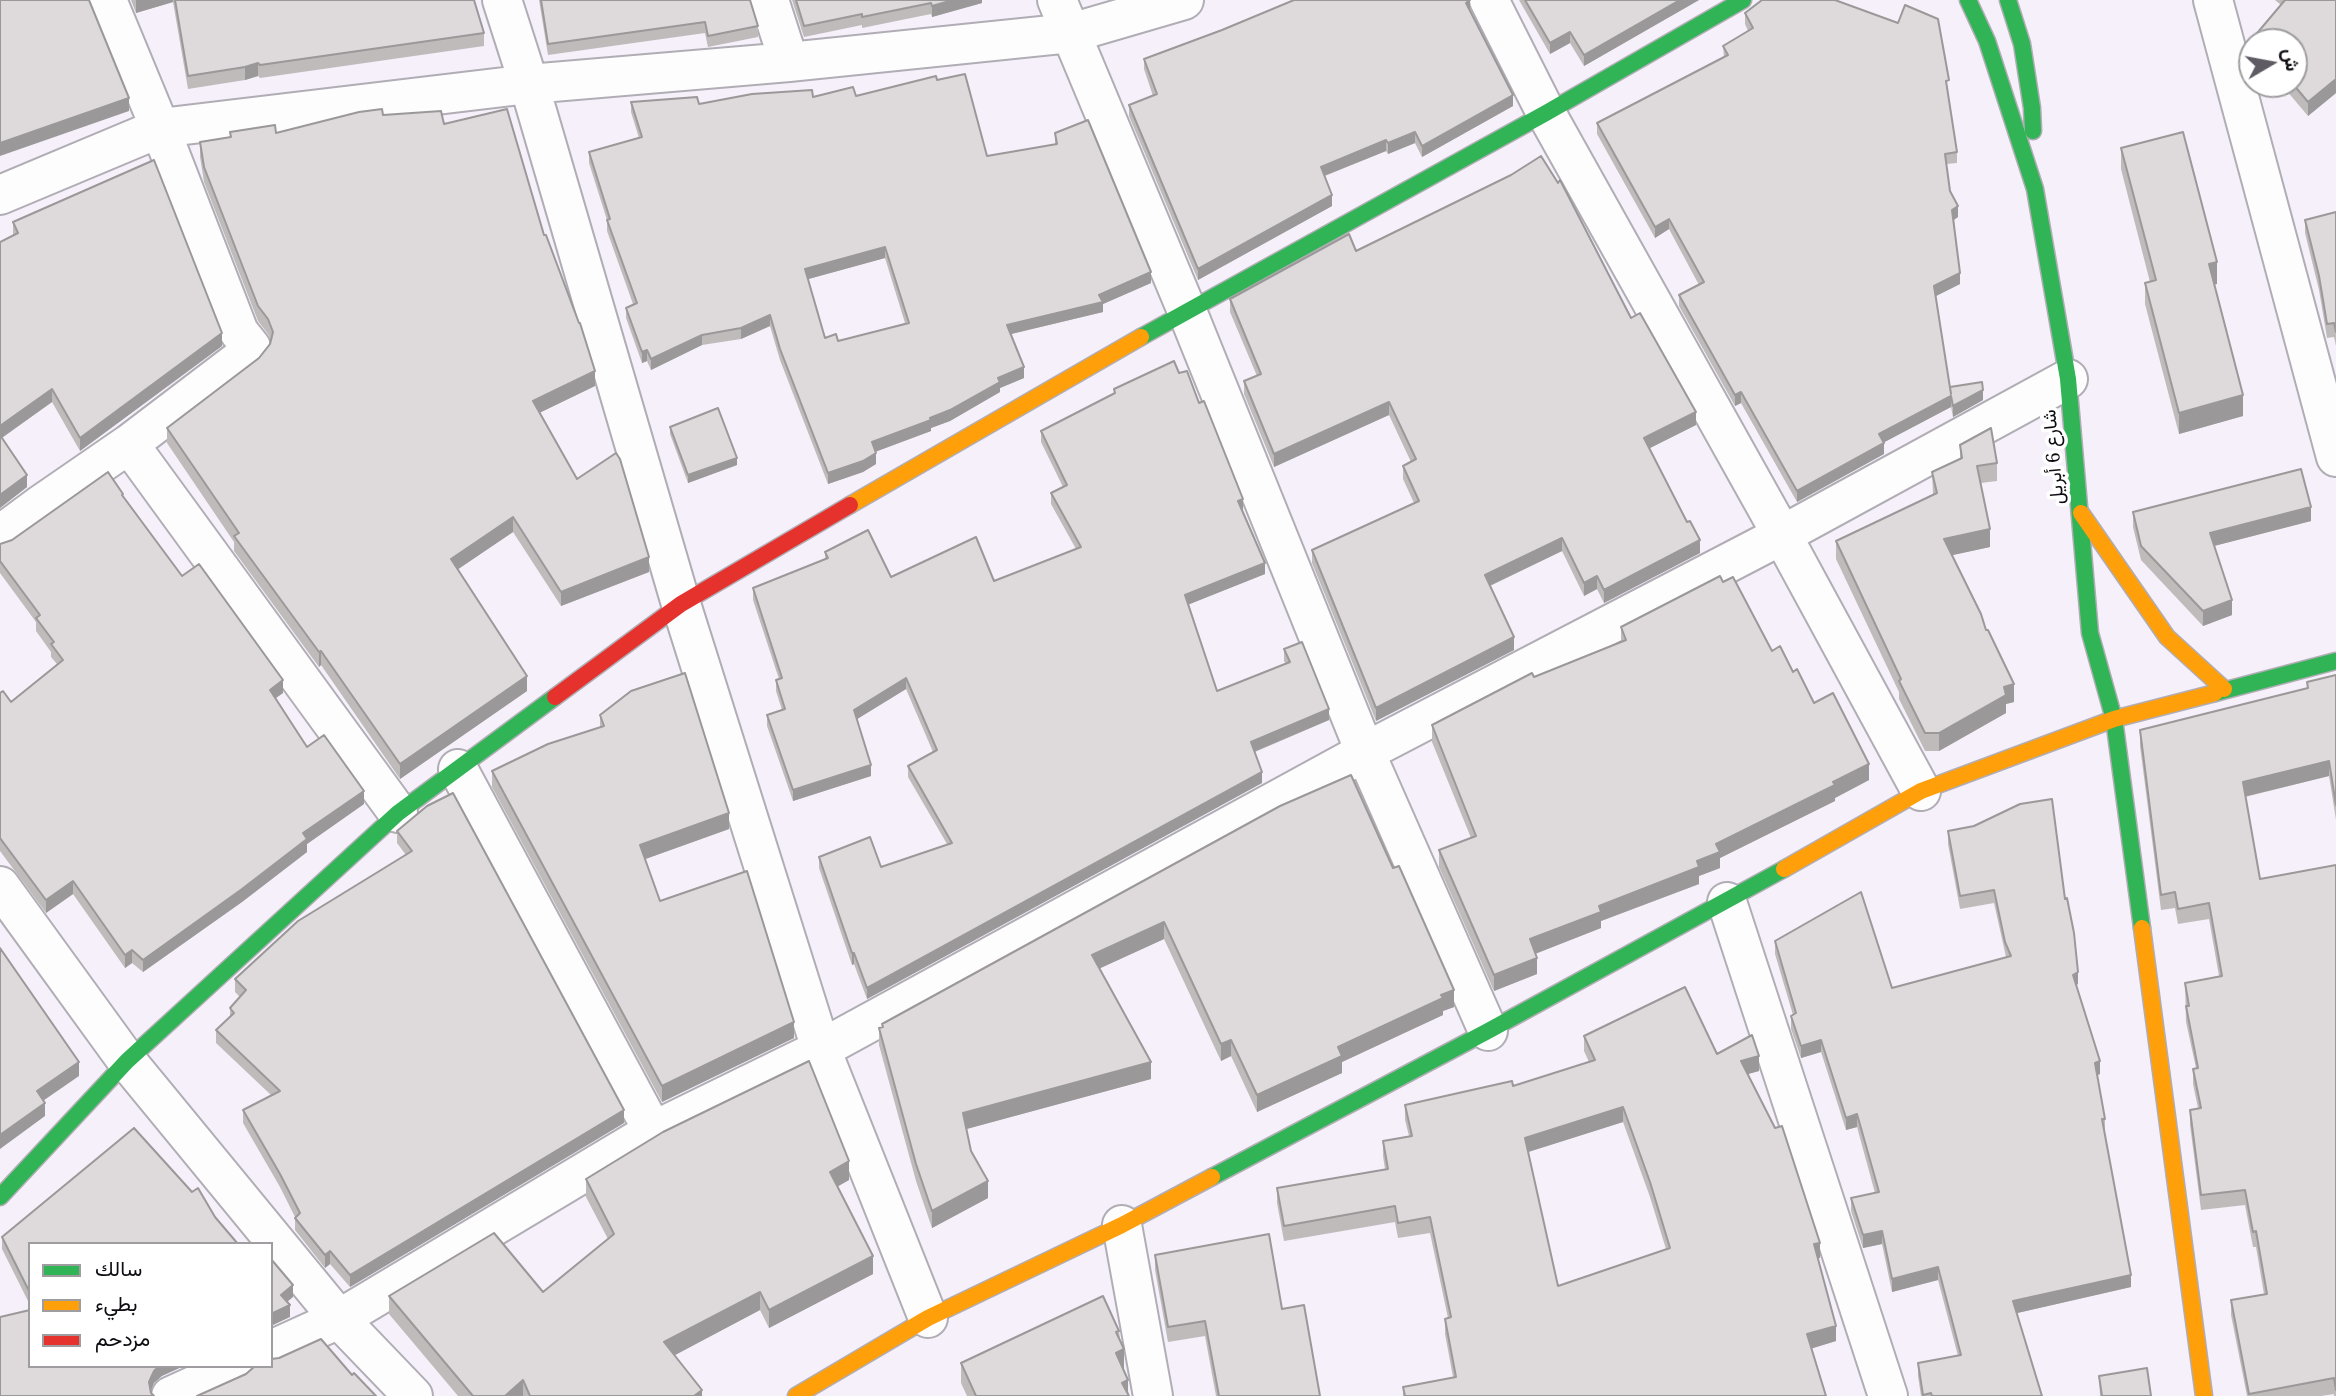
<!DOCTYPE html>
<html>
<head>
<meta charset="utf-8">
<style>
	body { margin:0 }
	#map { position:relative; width:2336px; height:1396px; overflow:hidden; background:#f5f0fa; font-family:"Noto Serif",Vazirmatn,serif }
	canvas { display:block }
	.legend { position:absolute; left:28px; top:1242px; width:245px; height:126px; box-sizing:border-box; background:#fff; border:2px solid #9f9da0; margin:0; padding:9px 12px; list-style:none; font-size:21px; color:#0e0b11 }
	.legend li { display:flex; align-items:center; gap:14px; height:35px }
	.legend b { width:35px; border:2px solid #9f9da0 }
	.north { position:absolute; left:2238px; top:28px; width:70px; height:70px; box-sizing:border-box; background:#fff; border:2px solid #9f9da0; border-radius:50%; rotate:80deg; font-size:19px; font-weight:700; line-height:28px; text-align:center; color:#0e0b11 }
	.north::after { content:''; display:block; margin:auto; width:24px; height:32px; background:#5f5b63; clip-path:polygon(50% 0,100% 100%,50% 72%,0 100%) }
</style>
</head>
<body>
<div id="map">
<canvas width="2336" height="1396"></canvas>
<ul class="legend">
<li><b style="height:9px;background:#30b455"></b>سالك</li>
<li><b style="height:9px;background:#ff9f0a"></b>بطيء</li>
<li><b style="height:9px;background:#e5322d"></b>مزدحم</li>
</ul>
<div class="north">ش</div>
</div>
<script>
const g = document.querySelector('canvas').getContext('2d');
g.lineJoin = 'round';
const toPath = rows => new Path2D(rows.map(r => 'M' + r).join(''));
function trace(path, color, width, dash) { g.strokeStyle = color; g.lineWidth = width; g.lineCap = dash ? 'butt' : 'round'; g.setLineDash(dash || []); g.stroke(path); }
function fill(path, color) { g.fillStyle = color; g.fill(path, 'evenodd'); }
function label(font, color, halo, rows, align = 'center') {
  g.font = font + ' "Noto Serif",Vazirmatn,serif'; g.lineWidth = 7; g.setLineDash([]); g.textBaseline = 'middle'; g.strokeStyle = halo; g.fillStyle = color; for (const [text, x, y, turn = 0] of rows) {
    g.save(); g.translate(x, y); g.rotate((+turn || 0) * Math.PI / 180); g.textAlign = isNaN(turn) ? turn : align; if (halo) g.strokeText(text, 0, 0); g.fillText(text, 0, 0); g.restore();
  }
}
const street = toPath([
	[502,0,529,84,681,604,821,1049,928,1318],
	[769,0,789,62],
	[1057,0,1187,311,1365,752,1488,1031],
	[1489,0,1546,113,1782,535,1921,791],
	[2213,0,2336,457],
	[0,195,160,128,529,84,789,62,1071,33,1184,0],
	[129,444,398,813],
	[0,535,39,506,129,444,246,355,251,347,239,332,160,128,107,0],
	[458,769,653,1131],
	[0,886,127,1061,339,1319,413,1396],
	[1727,902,1888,1396],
	[1122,1225,1153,1396],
	[271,1350,339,1319,653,1131,821,1049,1365,752,1782,535,2068,379],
	[171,1396,237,1366]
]);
const fast = toPath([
	[1968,0,1987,41,2035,189,2068,379,2090,633,2114,719,2142,928],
	[2008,0,2022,44,2032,108,2033,131],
	[1141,337,1546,113,1743,0],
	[2215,693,2336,661],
	[1212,1177,1488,1031,1784,869],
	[0,1197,127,1061,398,813,555,697]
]);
const slow = toPath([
	[850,505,1141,337],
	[2081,513,2167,637,2224,689],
	[1784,869,1921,791,2114,719,2215,693],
	[2142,928,2204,1396],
	[796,1396,928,1318,1122,1225,1212,1177]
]);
const jam = toPath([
	[555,697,681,604,850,505]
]);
const wall = toPath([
	[131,0,474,0,484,33,484,46,260,78,258,76,245,80,188,89,173,2,136,13],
	[539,0,750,0,758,26,758,37,708,47,705,33,548,55],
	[792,0,982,0,982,3,932,17,931,14,862,28,862,25,804,37],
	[1519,0,1699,0,1584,66,1570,43,1550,54],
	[2275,0,2336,0,2336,93,2308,116,2281,84,2294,84,2294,42,2253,42,2253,38,2281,5],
	[1470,11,1513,106,1422,157,1415,143,1388,154,1386,151,1325,176,1332,206,1198,280,1129,116,1129,105,1153,96,1144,69,1144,59],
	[1745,13,1949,91,1948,91,1957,152,1957,163,1946,164,1950,191,1958,217,1954,220,1960,284,1936,296,1950,387,1983,400,1953,417,1951,407,1884,442,1884,454,1797,502,1741,403,1735,406,1679,306,1679,295,1699,285,1669,229,1655,238,1597,134,1597,123,1724,57,1723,46,1748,31,1745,24],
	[937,80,987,156,1055,144,1055,133,1151,283,1103,304,1103,312,1011,334,1024,378,1000,388,1000,392,950,421,931,428,931,431,875,452,876,464,863,472,828,484,780,360,770,326,741,339,702,345,651,370,647,361,642,363,626,318,626,308,633,304,607,231,607,220,589,163,589,152,639,138,631,112,631,102,699,104,813,97,856,96],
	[885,258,905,323,838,341,825,338,808,279],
	[383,115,444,124,544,235,595,386,539,413,577,479,649,572,561,606,513,532,458,569,527,691,400,779,321,665,319,667,234,551,234,542,167,443,167,428,259,358,270,344,271,340,268,334,258,321,204,182,200,157,200,142,230,137,230,132,276,133],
	[2121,148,2217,284,2214,284,2243,416,2179,434,2145,304,2145,283,2150,282,2121,169],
	[2336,212,2336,346,2334,337,2327,338,2319,290,2305,233,2305,220],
	[13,222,222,346,80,451,52,402,2,438,27,487,0,508,0,242,13,235],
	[1356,251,1631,318,1696,425,1650,448,1700,553,1604,603,1597,589,1584,596,1562,551,1490,586,1514,650,1376,721,1312,563,1312,550,1414,503,1403,479,1403,466,1411,462,1389,415,1274,467,1244,394,1244,381,1257,376,1230,312,1230,299],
	[1179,373,1199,403,1243,510,1242,510,1265,574,1189,604,1217,691,1286,664,1284,661,1284,649,1329,720,1255,752,1262,783,867,999,854,964,852,965,819,868,819,857,881,867,947,844,908,777,908,766,933,752,906,689,857,719,871,776,793,801,767,726,767,715,782,710,776,691,776,680,779,679,753,600,753,588,825,559,825,552,891,577,994,581,1076,549,1051,504,1051,493,1063,487,1041,442,1041,431,1114,394,1114,389],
	[670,427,737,465,688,483,670,434],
	[1960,445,1997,463,1997,481,1981,483,1990,547,1952,555,1986,630,2014,702,2006,704,2006,713,1939,751,1925,751,1899,699,1899,692,1836,559,1836,541,1933,494,1932,472,1960,459],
	[123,497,182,576,283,693,276,698,307,747,364,804,307,844,307,852,242,902,143,972,132,963,125,968,73,894,46,913,0,851,0,693,11,702,57,664,51,657,51,652,36,631,36,622,0,573,0,544,2,544],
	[2133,512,2311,521,2214,546,2232,615,2203,626,2141,560,2133,527],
	[1723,582,1772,651,1793,672,1869,780,1835,798,1835,801,1720,858,1720,868,1699,876,1699,884,1601,921,1601,928,1536,953,1537,974,1494,991,1439,867,1439,850,1471,838,1432,742,1432,725,1534,677,1621,642,1621,627],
	[2336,675,2336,820,2329,776,2245,797,2260,879,2336,865,2336,1396,2334,1396,2334,1394,2321,1396,2247,1396,2231,1315,2231,1300,2264,1294,2256,1247,2253,1247,2245,1205,2201,1210,2190,1125,2190,1110,2198,1108,2193,1084,2193,1069,2196,1068,2186,1022,2185,983,2219,976,2209,919,2178,924,2175,908,2161,910,2140,746,2140,730,2307,688,2307,682],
	[600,715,729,829,645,859,660,901,794,1038,662,1102,492,787,492,771,600,727],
	[1280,806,1454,1007,1443,1011,1443,1015,1342,1062,1342,1073,1257,1112,1231,1056,1221,1061,1164,939,1100,968,1151,1079,966,1129,971,1151,988,1198,932,1228,916,1181,879,1045,879,1028,882,1027,882,1024],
	[397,831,624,1123,350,1287,330,1264,325,1268,295,1230,295,1217,280,1187,243,1123,243,1110,271,1095,216,1043,216,1030,230,1018,230,1008,240,997,235,992,235,979,406,855,397,843],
	[1948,831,2065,899,2078,984,2076,985,2100,1074,2097,1075,2105,1119,2105,1131,2104,1131,2131,1287,2017,1313,2042,1396,1921,1396,1918,1376,1918,1363,1958,1356,1938,1280,1892,1292,1882,1244,1863,1248,1851,1211,1851,1198,1875,1193,1857,1127,1846,1130,1821,1052,1801,1058,1791,1029,1791,1016,1793,1015,1775,954,1775,941,1892,988,2006,957,1994,903,1960,909,1948,844],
	[1584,1036,1717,1054,1759,1071,1748,1074,1820,1258,1818,1258,1836,1341,1812,1348,1826,1396,1403,1396,1403,1387,1453,1377,1445,1334,1445,1319,1448,1318,1430,1233,1398,1238,1395,1222,1284,1241,1277,1203,1277,1188,1385,1169,1383,1156,1383,1141,1409,1136,1405,1120,1405,1105,1513,1086,1589,1062,1584,1051],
	[1623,1122,1650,1197,1666,1249,1558,1286,1528,1152],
	[586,1179,849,1180,837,1186,873,1274,769,1328,760,1310,674,1355,702,1396,458,1396,389,1314,389,1296,543,1292,608,1239,586,1197],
	[215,1217,30,1244,30,1305,2,1249,2,1237],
	[1155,1255,1282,1309,1320,1396,1216,1396,1205,1336,1168,1342,1155,1270],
	[1119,1331,1124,1369,1129,1396,967,1396,961,1383,961,1363],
	[2099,1376,2151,1396,2100,1396]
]);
const shadedWall = toPath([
	[136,0,173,0,173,2,136,13],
	[953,0,982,0,982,3,932,17,932,6],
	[1470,0,1470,11,1466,3],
	[1680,0,1699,0,1584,66,1584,55],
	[1570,32,1570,43,1550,54,1550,43],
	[258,63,258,76,245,80,245,67],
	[2336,79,2336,93,2308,116,2308,102],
	[1513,95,1513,106,1422,157,1422,146],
	[129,98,129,111,0,156,0,143],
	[1415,132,1415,143,1388,154,1388,143],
	[1386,140,1386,151,1321,177,1321,167],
	[1332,195,1332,206,1198,280,1198,269],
	[1958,206,1958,217,1952,221,1952,210],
	[1669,219,1669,229,1655,238,1655,227],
	[885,247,885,258,805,280,805,269],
	[2217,262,2217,284,2209,286,2209,264],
	[1151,272,1151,283,1103,304,1103,312,1007,335,1007,325,1099,295],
	[1960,273,1960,284,1934,297,1934,286],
	[770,315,770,326,741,339,741,328],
	[222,333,222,346,80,451,80,438],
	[702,335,702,345,651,370,651,359],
	[647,350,647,361,642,363,642,352],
	[1024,367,1024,378,1000,388,1000,392,950,421,931,428,931,431,872,453,872,442,998,378],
	[595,371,595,386,533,416,533,401],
	[52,389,52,402,0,439,0,426],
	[1983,390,1983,400,1953,417,1953,406],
	[1741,392,1741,403,1735,406,1735,395],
	[2243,395,2243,416,2179,434,2179,413],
	[1951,396,1951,407,1879,445,1879,434],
	[1389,402,1389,415,1274,467,1274,454],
	[1696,412,1696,425,1644,451,1644,438],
	[1884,443,1884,454,1797,502,1797,491],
	[876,453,876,464,863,472,828,484,828,473],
	[737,458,737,465,688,483,688,475],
	[27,475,27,487,0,508,0,495],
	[1243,499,1243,510,1238,512,1238,501],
	[2311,507,2311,521,2210,547,2210,533],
	[513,517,513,532,451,574,451,559],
	[1990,529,1990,547,1944,557,1944,539],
	[1562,538,1562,551,1485,588,1485,575],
	[1700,540,1700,553,1604,603,1604,590],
	[649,557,649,572,561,606,561,592],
	[1265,563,1265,574,1185,606,1185,595],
	[1597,576,1597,589,1584,596,1584,583],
	[2232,600,2232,615,2203,626,2203,611],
	[1514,637,1514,650,1376,721,1376,708],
	[321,651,321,665,319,667,319,652],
	[527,676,527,691,400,779,400,764],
	[906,678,906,689,854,721,854,710],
	[283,680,283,693,270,702,270,690],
	[2014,684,2014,702,2006,704,2006,713,1939,751,1939,733,2004,687],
	[1329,709,1329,720,1251,753,1251,742],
	[2329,761,2329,776,2243,797,2243,782],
	[1869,764,1869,780,1835,798,1835,801,1720,858,1720,868,1699,876,1699,884,1601,921,1601,928,1530,956,1530,939,1599,906,1697,861,1716,844],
	[871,765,871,776,793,801,793,790],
	[1262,772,1262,783,867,999,867,988],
	[364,791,364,804,307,844,307,852,242,902,143,972,143,960,303,833],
	[729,813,729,829,640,861,640,845],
	[73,881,73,894,46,913,46,900],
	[1164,922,1164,939,1092,972,1092,955],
	[132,950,132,963,125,968,125,955],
	[852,953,854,953,854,964,852,965],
	[1537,958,1537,974,1494,991,1494,975],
	[2078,972,2078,984,2073,987,2073,975],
	[1454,990,1454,1007,1443,1011,1443,1015,1342,1062,1342,1073,1257,1112,1257,1095,1338,1047,1441,995],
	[794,1022,794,1038,662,1102,662,1086],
	[1231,1040,1231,1056,1221,1061,1221,1044],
	[1821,1040,1821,1052,1801,1058,1801,1046],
	[1759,1056,1759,1071,1741,1076,1741,1061],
	[2100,1061,2100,1074,2095,1076,2095,1063],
	[79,1062,79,1076,37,1105,37,1091],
	[1151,1062,1151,1079,963,1130,963,1113],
	[45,1103,45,1116,0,1149,0,1135],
	[1623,1107,1623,1122,1525,1153,1525,1138],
	[624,1110,624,1123,350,1287,350,1275],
	[1857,1114,1857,1127,1846,1130,1846,1118],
	[849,1161,849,1180,830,1191,830,1172],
	[988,1181,988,1198,932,1228,932,1211],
	[1882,1231,1882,1244,1863,1248,1863,1235],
	[1820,1243,1820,1258,1814,1259,1814,1244],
	[330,1251,330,1264,325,1268,325,1255],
	[873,1256,873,1274,769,1328,769,1310],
	[1938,1267,1938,1280,1892,1292,1892,1279],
	[2131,1275,2131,1287,2013,1314,2013,1301],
	[293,1285,293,1297,281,1307,281,1295],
	[760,1292,760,1310,664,1361,664,1342],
	[290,1305,290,1317,271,1326,271,1314],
	[1836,1326,1836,1341,1807,1350,1807,1334],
	[1124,1349,1124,1369,1116,1373,1116,1353],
	[159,1366,184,1366,162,1376,154,1383,149,1395,149,1382,154,1371],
	[523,1380,523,1396,505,1396],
	[1128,1380,1128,1396,1122,1383],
	[702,1390,702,1396,694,1396]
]);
const building = toPath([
	[0,0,89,0,129,98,0,143,0,0],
	[175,0,474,0,484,33,260,65,258,63,245,67,188,76,175,0],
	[541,0,750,0,758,26,708,36,705,22,548,44,541,0],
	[796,0,953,0,932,6,931,3,862,17,862,14,804,26,796,0],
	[1294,0,1470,0,1466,3,1513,95,1422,146,1415,132,1388,143,1386,140,1321,167,1332,195,1198,269,1129,105,1157,94,1144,59,1222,30,1294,0],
	[1525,0,1680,0,1584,55,1570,32,1550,43,1525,0],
	[1762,0,1835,0,1898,23,1905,5,1938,19,1949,80,1946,81,1957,152,1945,154,1950,191,1958,206,1952,210,1960,273,1934,286,1951,394,1950,387,1982,382,1983,390,1953,406,1951,396,1879,434,1884,443,1797,491,1741,392,1735,395,1679,295,1704,282,1669,219,1655,227,1597,123,1728,55,1723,46,1753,28,1745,13,1762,0],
	[2285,0,2336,0,2336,79,2308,102,2293,84,2294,84,2294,42,2257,42,2253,38,2285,0],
	[965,74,987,156,1057,144,1055,133,1088,120,1151,272,1099,295,1103,302,1007,325,1024,367,998,378,1000,382,950,410,930,418,931,420,872,442,876,453,863,461,828,473,780,349,770,315,741,328,702,335,651,359,647,350,642,352,626,308,637,303,607,220,610,219,589,152,642,137,631,102,697,97,699,104,752,94,812,90,813,97,853,87,856,96,936,76,937,80,965,74],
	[885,247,909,323,838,341,836,334,825,338,805,269,885,247],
	[382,109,383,115,441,111,444,124,507,109,544,235,546,235,579,323,580,323,595,371,533,401,577,479,616,453,620,459,649,557,561,592,513,517,451,559,527,676,400,764,321,651,319,652,234,536,239,533,167,428,259,358,270,344,273,332,268,319,258,306,204,167,200,142,231,137,230,132,275,125,276,133,359,112,382,109],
	[2183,132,2217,262,2209,264,2243,395,2179,413,2145,283,2156,280,2121,148,2183,132],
	[1541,156,1558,183,1560,180,1631,318,1640,313,1696,412,1644,438,1687,522,1690,521,1700,540,1604,590,1597,576,1584,583,1562,538,1485,575,1514,637,1376,708,1312,550,1419,501,1403,466,1416,459,1389,402,1274,454,1244,381,1261,374,1230,299,1349,234,1356,251,1511,175,1541,156],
	[154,160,222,333,80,438,52,389,0,426,0,242,18,233,13,222,154,160],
	[2336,212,2336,332,2334,323,2327,324,2319,276,2305,220,2336,212],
	[1174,361,1179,373,1187,371,1199,403,1204,401,1243,499,1238,501,1265,563,1185,595,1217,691,1290,662,1284,649,1302,642,1329,709,1251,742,1262,772,867,988,854,953,852,953,819,857,870,837,881,867,952,843,908,766,937,750,906,678,854,710,871,765,793,790,767,715,785,709,776,680,782,678,753,588,828,558,825,552,868,530,891,577,976,537,994,581,1081,547,1051,493,1067,485,1041,431,1115,393,1114,389,1174,361],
	[718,408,737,458,688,475,670,427,718,408],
	[1991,428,1997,463,1977,466,1990,529,1944,539,1981,614,1986,630,1988,630,2014,684,2004,687,2006,695,1939,733,1925,733,1899,681,1901,679,1836,541,1937,493,1932,472,1962,458,1960,445,1991,428],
	[0,435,27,475,0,495,0,435],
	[2301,469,2311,507,2210,533,2232,600,2203,611,2141,546,2133,512,2301,469],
	[108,472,123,494,122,495,182,576,199,564,283,680,270,690,307,747,324,735,364,791,303,833,307,839,242,889,143,960,132,950,125,955,73,881,46,900,0,838,0,693,3,691,11,702,63,660,51,644,54,642,36,618,40,615,0,561,0,544,12,540,108,472],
	[1720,576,1723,582,1733,577,1772,651,1780,646,1793,672,1797,669,1814,703,1833,693,1869,764,1833,782,1835,785,1716,844,1720,852,1697,861,1699,867,1599,906,1601,912,1530,939,1537,958,1494,975,1439,850,1476,836,1432,725,1532,673,1534,677,1626,640,1621,627,1720,576],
	[685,673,729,813,640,845,660,901,747,871,794,1022,662,1086,492,771,548,744,604,726,600,715,631,691,685,673],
	[2336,675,2336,805,2329,761,2243,782,2260,879,2336,865,2336,1390,2334,1378,2249,1394,2231,1300,2267,1294,2256,1231,2253,1232,2245,1190,2201,1195,2190,1110,2201,1108,2193,1069,2198,1068,2186,1006,2189,1006,2185,983,2222,976,2209,903,2178,909,2175,892,2161,895,2140,730,2308,688,2307,682,2336,675],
	[1351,775,1393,868,1399,866,1454,990,1441,995,1443,998,1338,1047,1342,1056,1257,1095,1231,1040,1221,1044,1164,922,1092,955,1151,1062,963,1113,971,1151,988,1181,932,1211,916,1164,879,1028,883,1027,882,1024,1280,806,1351,775],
	[453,793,624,1110,350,1275,330,1251,325,1255,295,1218,300,1213,280,1174,243,1110,280,1091,216,1030,234,1013,230,1008,246,990,235,979,298,921,412,851,397,831,427,806,453,793],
	[2052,799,2065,899,2067,898,2074,933,2078,972,2073,975,2100,1061,2095,1063,2105,1119,2102,1119,2131,1275,2013,1301,2042,1396,1932,1396,1931,1393,1923,1395,1918,1363,1961,1355,1938,1267,1892,1279,1882,1231,1863,1235,1851,1198,1879,1192,1857,1114,1846,1118,1821,1040,1801,1046,1791,1016,1796,1013,1775,941,1861,892,1892,988,2011,956,2005,942,1994,890,1960,896,1948,831,1974,826,2020,804,2052,799],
	[0,948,79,1062,37,1091,45,1103,0,1135,0,948],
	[1685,987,1717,1054,1752,1035,1759,1056,1741,1061,1775,1128,1782,1126,1820,1243,1814,1244,1836,1326,1807,1334,1826,1396,1405,1396,1403,1387,1456,1377,1445,1319,1451,1317,1430,1217,1398,1223,1395,1206,1284,1226,1277,1188,1388,1169,1383,1141,1412,1136,1405,1105,1512,1081,1513,1086,1595,1060,1584,1036,1685,987],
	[1623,1107,1650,1182,1670,1248,1558,1286,1525,1138,1623,1107],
	[809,1061,849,1161,830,1172,873,1256,769,1310,760,1292,664,1342,702,1390,694,1396,530,1396,523,1380,505,1396,473,1396,389,1296,494,1233,543,1292,614,1234,586,1179,663,1132,809,1061],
	[134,1128,192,1192,198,1188,215,1217,238,1244,30,1244,30,1293,2,1237,134,1128],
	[1269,1234,1282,1309,1304,1305,1320,1396,1219,1396,1205,1321,1168,1327,1155,1255,1269,1234],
	[271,1259,293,1285,281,1295,290,1305,271,1314,271,1259],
	[1103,1296,1119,1331,1116,1332,1124,1349,1116,1353,1128,1380,1122,1383,1129,1396,976,1396,961,1363,1103,1296],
	[30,1310,30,1366,159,1366,154,1371,149,1382,151,1393,154,1396,0,1396,0,1317,30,1310],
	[321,1339,352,1375,354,1373,376,1396,197,1396,246,1374,255,1366,271,1366,271,1359,279,1358,321,1339],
	[2147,1368,2151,1396,2102,1396,2099,1376,2147,1368]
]);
const streetNames = [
	["شارع 6 أبريل",2054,457,-95]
];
trace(street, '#b1adb5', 42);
trace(fast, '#b1adb5', 19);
trace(slow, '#b1adb5', 19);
trace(jam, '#b1adb5', 19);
trace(street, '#fefdfe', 38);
trace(fast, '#30b455', 16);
trace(slow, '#ff9f0a', 16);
trace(jam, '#e5322d', 16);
fill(wall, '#bfbbbb');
fill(shadedWall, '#9b9899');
fill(building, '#ded9da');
trace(building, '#9b9899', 2);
label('19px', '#0e0b11', '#fff', streetNames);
</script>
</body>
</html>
